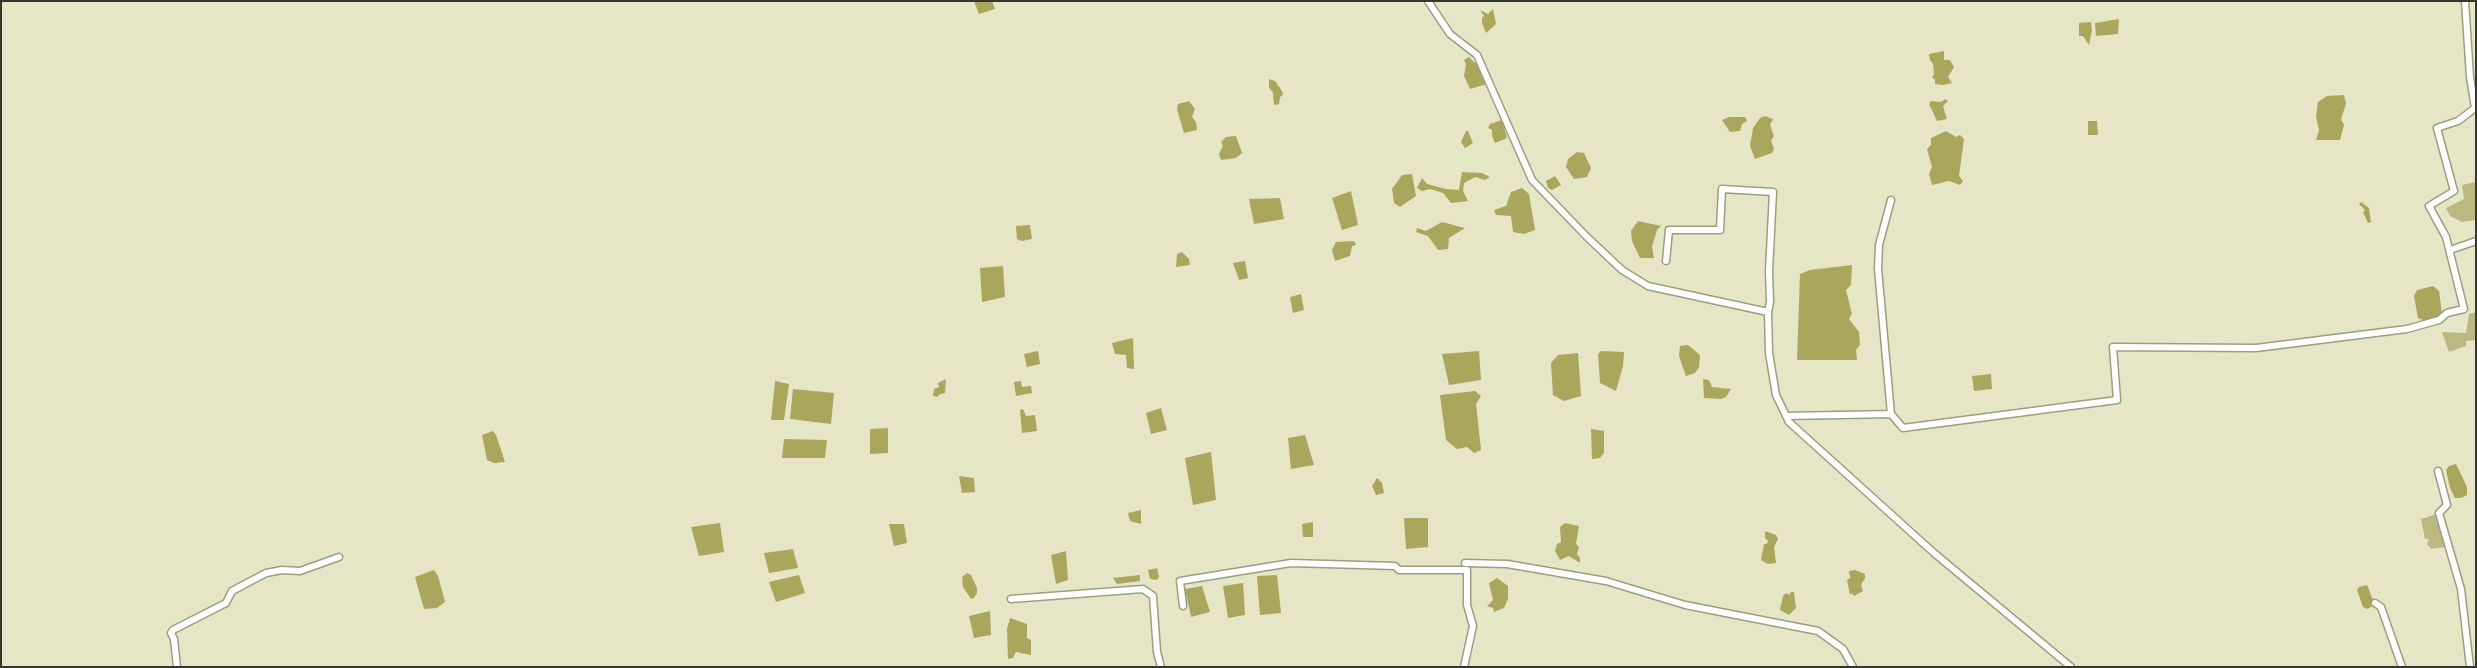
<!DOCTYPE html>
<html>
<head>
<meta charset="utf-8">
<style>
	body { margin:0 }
	#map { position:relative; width:2477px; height:668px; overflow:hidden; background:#e6e6c7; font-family:"Source Sans 3",sans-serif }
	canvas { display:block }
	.frame { position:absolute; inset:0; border:2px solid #36362a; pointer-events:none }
</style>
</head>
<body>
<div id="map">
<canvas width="2477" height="668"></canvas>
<div class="frame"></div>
</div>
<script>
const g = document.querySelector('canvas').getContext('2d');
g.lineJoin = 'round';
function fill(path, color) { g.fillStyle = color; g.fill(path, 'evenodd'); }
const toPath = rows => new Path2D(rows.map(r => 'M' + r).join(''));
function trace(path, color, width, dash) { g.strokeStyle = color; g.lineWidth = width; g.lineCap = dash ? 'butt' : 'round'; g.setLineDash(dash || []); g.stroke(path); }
const green = toPath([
	[2476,182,2476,220,2462,222,2450,216,2446,208,2464,199,2462,185],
	[2476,312,2476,340,2466,341,2466,346,2449,352,2442,332,2466,333,2469,314],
	[2437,514,2439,526,2444,527,2440,534,2446,540,2444,547,2431,549,2427,544,2429,539,2425,539,2421,519]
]);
const water = toPath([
	[974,1,992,1,995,9,979,14],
	[1493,9,1496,24,1486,33,1482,23,1482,18,1484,16,1480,10,1488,14],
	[2119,19,2118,34,2096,36,2095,23],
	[2091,22,2092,30,2089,45,2083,36,2079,36,2079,23],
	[1944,51,1944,60,1950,60,1954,67,1948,77,1952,83,1943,85,1935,84,1935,80,1932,77,1934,74,1933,64,1930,60,1929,54],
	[1469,57,1475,63,1480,60,1490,83,1470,89,1464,76,1466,64,1464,60],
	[1269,79,1275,81,1282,91,1283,95,1280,97,1279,104,1274,105,1273,93,1269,87],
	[2344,95,2346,104,2341,119,2344,125,2340,140,2316,140,2319,130,2316,117,2318,102,2327,96],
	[1945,99,1948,101,1943,106,1947,119,1937,121,1929,104,1931,101,1941,102],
	[1189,101,1195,109,1192,117,1196,122,1197,130,1184,133,1177,109,1178,104],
	[1765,116,1773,119,1770,125,1774,136,1771,141,1774,149,1772,153,1755,159,1750,146,1753,128,1760,118],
	[1729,117,1745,117,1747,121,1742,124,1740,131,1730,132,1722,120],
	[1502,120,1507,138,1495,143,1492,136,1492,130,1488,128,1490,124],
	[2088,121,2097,121,2098,135,2088,135],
	[1466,131,1468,131,1473,143,1465,148,1461,142],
	[1946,131,1956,137,1960,135,1964,139,1959,176,1963,181,1960,185,1949,181,1932,185,1929,174,1932,167,1927,149,1931,145,1931,138],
	[1236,136,1242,153,1236,158,1221,160,1219,154,1223,146,1221,142,1226,137],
	[1577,152,1584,153,1591,168,1587,177,1574,179,1566,167,1568,159],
	[1462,172,1482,173,1490,177,1485,180,1475,177,1464,183,1463,191,1468,201,1451,203,1443,193,1430,189,1422,191,1417,188,1422,178,1427,184,1446,189,1459,190],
	[1412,174,1416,196,1400,207,1394,203,1392,189,1402,175],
	[1555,176,1561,185,1552,190,1548,188,1546,181],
	[1522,188,1529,194,1535,230,1524,234,1513,232,1511,216,1496,215,1494,210,1506,206,1511,192],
	[1351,191,1358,225,1342,230,1332,198],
	[1280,198,1284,219,1254,224,1249,199],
	[2361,202,2369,208,2371,222,2368,223,2363,212,2365,210,2359,204],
	[1638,221,1661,226,1657,230,1652,247,1654,258,1640,258,1632,241,1631,231],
	[1442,222,1465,228,1449,238,1448,249,1438,250,1428,236,1416,232,1417,228,1426,231],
	[1030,225,1032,239,1022,241,1017,239,1016,226],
	[1354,241,1356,245,1352,246,1350,256,1335,261,1332,250,1336,242],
	[1182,252,1189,259,1190,265,1176,267,1177,254],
	[1245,261,1248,278,1239,280,1233,263],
	[1852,265,1851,285,1846,290,1852,314,1849,319,1859,332,1860,345,1856,350,1857,360,1797,360,1800,274,1810,270],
	[1003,266,1005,297,982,302,980,268],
	[2433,286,2439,291,2442,313,2438,318,2425,321,2418,318,2414,296,2417,290],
	[1301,294,1304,310,1293,313,1290,297],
	[1133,338,1134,369,1127,368,1126,355,1115,354,1112,343],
	[1688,345,1700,355,1699,367,1695,373,1686,376,1679,356,1680,346],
	[1038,351,1040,364,1027,367,1024,354],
	[1479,351,1481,380,1449,385,1442,354],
	[1601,351,1624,352,1623,366,1616,391,1600,383,1598,354],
	[1578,353,1581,396,1564,401,1553,395,1551,363,1558,355],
	[1991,374,1992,389,1974,391,1972,376],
	[946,379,945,393,940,394,937,397,933,396,934,389,939,387,938,383],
	[1703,379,1709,380,1712,387,1731,389,1726,397,1721,399,1704,398],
	[775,381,789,384,784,420,771,420],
	[1021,381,1022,387,1031,386,1032,393,1016,396,1014,382],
	[793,389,834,393,831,424,790,419],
	[1475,391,1481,396,1476,404,1481,450,1474,453,1467,447,1457,449,1446,440,1440,395],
	[1161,408,1167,430,1151,434,1146,413],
	[1023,409,1026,416,1035,415,1037,431,1022,433,1020,410],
	[888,428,888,453,870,454,870,429],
	[1591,429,1604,431,1604,453,1600,458,1592,459],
	[493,431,496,435,505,462,494,463,487,460,482,435],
	[1305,435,1314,465,1291,469,1288,438],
	[784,439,827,440,825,458,782,458],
	[1211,452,1216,500,1193,505,1185,458],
	[2456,464,2467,487,2467,495,2461,498,2455,498,2450,488,2446,470,2449,466],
	[959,476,974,478,975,492,962,493],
	[1377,478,1382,483,1384,493,1376,495,1372,486],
	[1141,510,1141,524,1130,521,1128,513],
	[1404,518,1428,518,1428,547,1406,549],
	[1313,522,1313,537,1303,537,1302,524],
	[720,523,724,552,699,556,691,527],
	[1565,523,1579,526,1576,544,1579,547,1577,554,1580,558,1580,563,1569,556,1560,560,1555,551,1557,544,1561,542,1560,527],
	[889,524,904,524,907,543,894,546],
	[1765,531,1776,535,1778,539,1774,547,1776,563,1768,564,1761,560,1764,544,1767,544,1768,541,1765,538],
	[793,549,798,568,769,573,764,553],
	[1066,551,1068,580,1056,584,1051,555],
	[1157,568,1159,577,1157,580,1150,579,1148,570],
	[434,570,438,576,445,602,437,608,424,609,415,577],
	[1855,570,1865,574,1865,578,1861,585,1863,591,1854,596,1852,593,1850,595,1847,580,1850,578,1849,571],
	[967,573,971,575,977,588,977,593,974,598,971,599,963,587,962,577],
	[799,575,805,593,776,602,769,582],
	[1140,575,1140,581,1117,584,1113,578],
	[1277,575,1281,613,1260,615,1257,576],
	[1497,578,1508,586,1508,599,1504,608,1494,612,1493,608,1487,606,1493,600,1489,583],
	[1243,583,1245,615,1228,618,1223,586],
	[2367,585,2375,605,2367,609,2363,607,2357,590,2359,587],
	[1202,586,1210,612,1191,617,1185,589],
	[1791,592,1794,592,1796,608,1789,615,1780,610,1783,596,1786,593,1789,595],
	[990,611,991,635,974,638,969,616],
	[1010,618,1027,624,1027,638,1031,640,1031,655,1016,652,1013,658,1008,659,1007,629]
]);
const minor = toPath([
	[1428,1,1450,34,1477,55,1532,180,1587,237,1622,270,1648,286,1768,312,1769,353,1776,395,1789,422,1934,553,2071,667],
	[2450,250,2476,241],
	[1666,261,1669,230,1720,230,1722,189,1773,192,1769,271,1770,302,1768,312],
	[1891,414,1878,269,1879,245,1891,200],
	[1786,416,1891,414,1903,428,2117,400,2113,347,2256,348,2407,329,2439,320,2447,313,2464,309,2446,237,2429,206,2454,191,2437,128,2458,121,2475,108,2470,77,2465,1],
	[2438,471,2447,505,2439,513,2461,589,2470,667],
	[1465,563,1507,564,1606,581,1685,605,1818,631,1843,649,1853,667],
	[1011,599,1143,589,1153,596,1157,652,1161,667],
	[2375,603,2381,607,2402,667],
	[1183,606,1180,581,1291,563,1395,566,1399,570,1467,570,1467,605,1473,626,1464,667],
	[177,667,174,639,171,633,173,630,226,603,232,591,266,573,282,570,300,571,339,557]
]);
fill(green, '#bab97f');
fill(water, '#a9a75b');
trace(minor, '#9d9d80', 9);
trace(minor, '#fff', 6);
</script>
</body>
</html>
